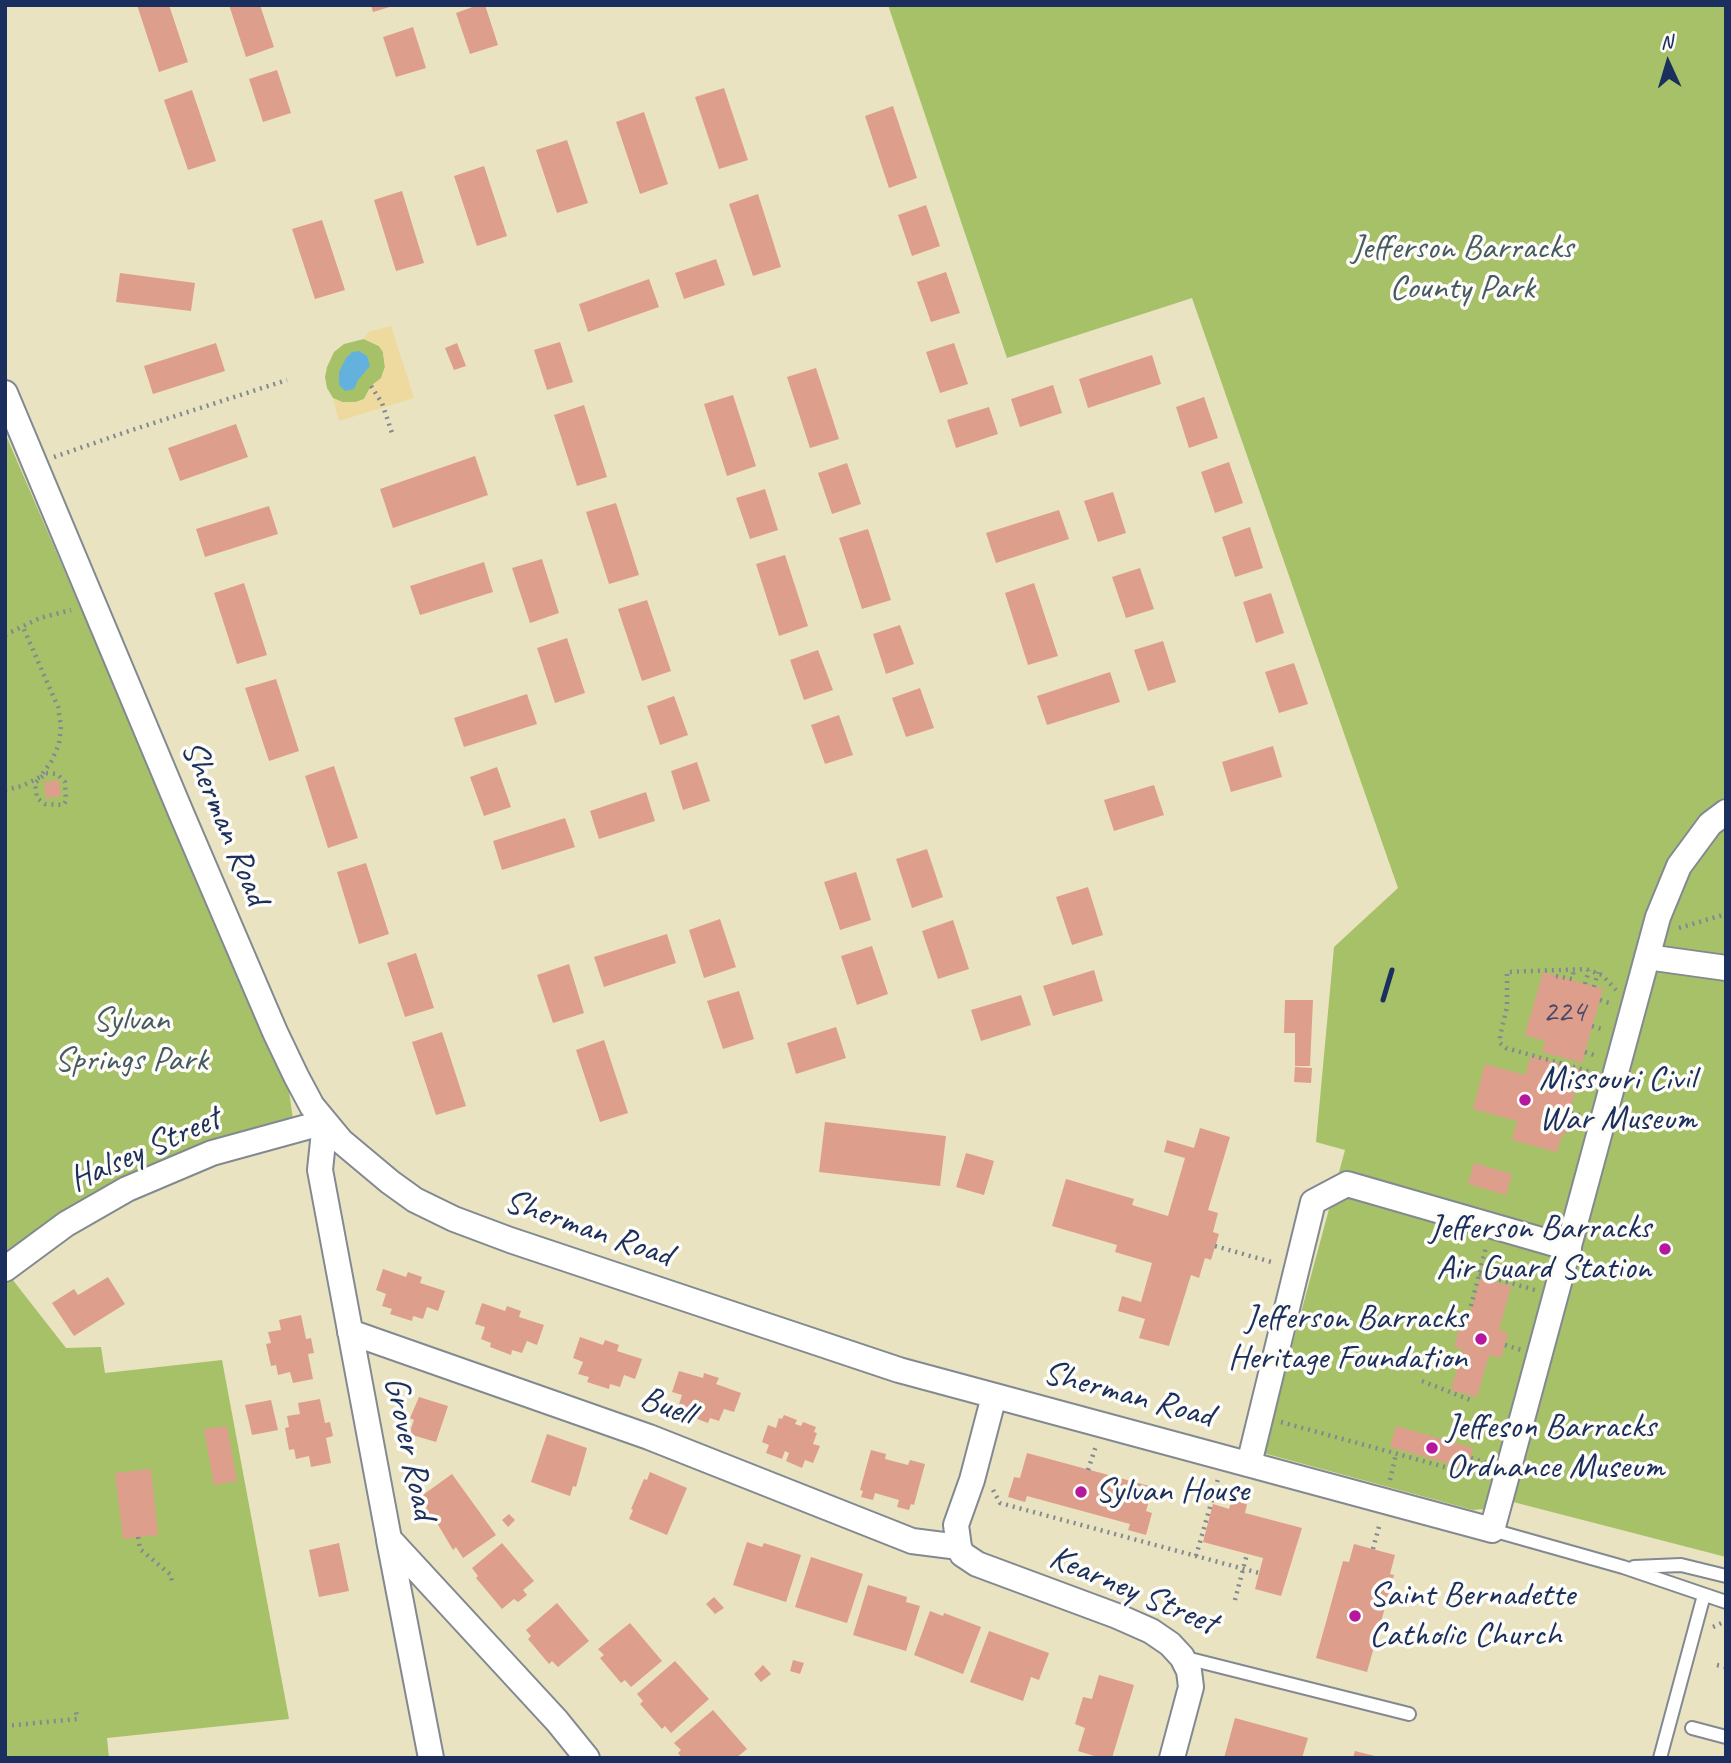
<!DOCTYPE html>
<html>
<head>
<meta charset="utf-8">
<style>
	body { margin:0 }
	#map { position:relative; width:1731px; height:1763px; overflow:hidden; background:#e9e3c1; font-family:Caveat,sans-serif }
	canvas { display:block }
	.frame { position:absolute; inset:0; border:7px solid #1b2f5e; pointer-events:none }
	.north { position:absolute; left:1633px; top:28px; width:70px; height:70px; -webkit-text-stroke:5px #fdfcf7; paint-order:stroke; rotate:356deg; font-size:19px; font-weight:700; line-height:28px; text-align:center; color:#1b2f5e }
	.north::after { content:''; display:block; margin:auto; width:24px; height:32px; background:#1b2f5e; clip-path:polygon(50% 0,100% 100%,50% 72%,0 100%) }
</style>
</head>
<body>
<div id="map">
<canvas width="1731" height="1763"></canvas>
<div class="frame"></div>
<div class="north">N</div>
</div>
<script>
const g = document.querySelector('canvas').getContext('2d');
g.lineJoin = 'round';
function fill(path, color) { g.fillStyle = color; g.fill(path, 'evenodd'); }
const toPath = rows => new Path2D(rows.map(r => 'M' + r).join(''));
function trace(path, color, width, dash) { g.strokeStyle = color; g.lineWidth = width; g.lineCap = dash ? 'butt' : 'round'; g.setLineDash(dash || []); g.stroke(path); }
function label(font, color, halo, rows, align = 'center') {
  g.font = font + ' Caveat,sans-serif'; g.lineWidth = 7; g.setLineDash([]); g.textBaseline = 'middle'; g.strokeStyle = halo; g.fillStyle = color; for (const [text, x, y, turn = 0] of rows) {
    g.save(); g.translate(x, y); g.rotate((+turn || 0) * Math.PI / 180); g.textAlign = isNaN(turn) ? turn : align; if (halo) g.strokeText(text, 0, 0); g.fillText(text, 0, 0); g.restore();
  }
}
const green = toPath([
	[888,5,1726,5,1726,1557,1490,1496,1484,1509,1473,1510,1263,1453,1345,1150,1316,1142,1334,947,1398,888,1192,298,1007,358],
	[364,339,379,346,383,352,385,367,381,379,371,386,364,399,350,404,342,402,333,398,327,388,325,377,327,367,334,352,344,344],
	[5,433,289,1091,293,1119,254,1132,5,1263],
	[5,1270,66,1348,101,1347,105,1373,222,1360,289,1719,107,1738,109,1758,5,1758]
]);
const sand = toPath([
	[391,326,414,398,339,421,333,398,342,402,357,402,364,399,371,386,381,378,385,367,383,352,379,346,364,339,368,332]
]);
const water = toPath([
	[359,351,367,356,370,366,358,380,354,389,345,391,339,385,339,372,346,358,352,352]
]);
const building = toPath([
	[137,5,169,5,188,62,159,72],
	[229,5,260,5,274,47,246,57],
	[371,5,393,5,393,6,373,12],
	[478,5,485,5,498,45,470,54,456,13],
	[413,27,426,68,396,77,383,37],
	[277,70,291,113,263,122,249,79],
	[724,88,748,160,719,169,695,97],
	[192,90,216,161,188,170,164,100],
	[893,106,917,178,889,188,865,116],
	[644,112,668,184,640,194,616,122],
	[567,140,588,203,557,213,536,150],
	[484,166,507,236,477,246,454,176],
	[402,191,424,263,396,271,374,200],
	[758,194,781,267,753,276,729,204],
	[926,205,940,246,912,256,898,215],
	[322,220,345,290,315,299,292,229],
	[716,259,725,285,684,299,675,273],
	[946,272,960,313,931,322,917,282],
	[120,273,195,283,191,311,116,302],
	[649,279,659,307,588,332,579,304],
	[560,342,573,382,547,390,534,350],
	[216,343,225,371,153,394,144,366],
	[457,343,466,366,454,370,445,348],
	[954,343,968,384,940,393,926,352],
	[1152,355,1161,384,1088,408,1079,379],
	[816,368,839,439,810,448,787,377],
	[1053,385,1062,413,1020,427,1011,399],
	[733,395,756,466,727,476,704,404],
	[1204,397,1218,438,1189,448,1176,407],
	[584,405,607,477,577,486,554,415],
	[989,407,998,434,956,448,947,420],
	[236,424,248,457,180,481,168,448],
	[475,456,488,495,393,528,380,489],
	[1229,462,1243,503,1215,513,1201,472],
	[847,463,861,504,832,514,818,473],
	[765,489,778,530,750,539,736,498],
	[1113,492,1126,533,1098,542,1084,501],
	[616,503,639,575,609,584,586,512],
	[269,506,278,534,205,557,196,529],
	[1059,510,1069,539,996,563,986,533],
	[1250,527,1263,568,1235,577,1222,537],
	[868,529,891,600,862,609,839,538],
	[785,555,808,626,779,636,756,564],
	[542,559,559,613,530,623,512,568],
	[484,562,493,592,420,615,410,586],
	[1140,568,1154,609,1126,618,1112,577],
	[244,583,267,655,237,664,214,593],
	[1034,583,1058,656,1028,665,1005,593],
	[1271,593,1284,633,1256,643,1243,602],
	[647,600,671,671,642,681,618,609],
	[900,625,914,664,886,674,873,634],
	[567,638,585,693,555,703,537,648],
	[1163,641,1176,682,1148,691,1134,650],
	[818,650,833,690,804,700,790,660],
	[1294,663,1308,704,1279,713,1265,672],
	[1110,672,1120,702,1047,725,1037,696],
	[276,679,299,751,269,761,245,688],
	[920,688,934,728,906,737,892,698],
	[527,694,537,724,464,747,454,718],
	[674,696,688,735,660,745,647,706],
	[839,715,853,755,825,764,811,725],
	[1273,746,1282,777,1231,792,1222,762],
	[697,762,710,801,683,810,671,771],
	[334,766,358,838,328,848,305,776],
	[497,767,511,807,484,816,470,777],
	[59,780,61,796,46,798,44,782],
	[1154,785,1164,815,1114,831,1104,800],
	[646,792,655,821,599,839,590,811],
	[565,818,575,847,502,870,493,841],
	[927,849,943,897,912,908,896,859],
	[366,863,389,934,359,944,337,872],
	[856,872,871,920,840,930,824,882],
	[1088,887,1103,935,1072,945,1056,897],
	[720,919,736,967,704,978,689,930],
	[953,920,969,969,938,979,922,931],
	[667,934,676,963,604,987,594,957],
	[872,946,888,994,857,1005,841,956],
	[416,953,434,1008,405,1017,387,963],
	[569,964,584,1013,553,1023,537,975],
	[1094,970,1103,1001,1053,1016,1043,986],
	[1543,972,1603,989,1582,1063,1542,1052,1545,1041,1525,1035],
	[739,991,754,1039,723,1049,707,1001],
	[1021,995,1031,1025,981,1041,971,1010],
	[1285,1000,1313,1000,1310,1066,1295,1066,1295,1033,1284,1033],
	[836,1027,846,1058,796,1074,787,1043],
	[442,1032,466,1106,436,1115,412,1042],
	[604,1040,628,1113,600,1122,576,1050],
	[1531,1056,1580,1069,1565,1135,1562,1134,1557,1152,1512,1140,1517,1121,1473,1109,1485,1064,1525,1075],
	[1295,1067,1312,1068,1311,1083,1294,1082],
	[825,1122,946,1136,940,1186,819,1172],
	[1200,1128,1230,1137,1208,1210,1218,1213,1213,1232,1219,1234,1211,1260,1205,1258,1199,1278,1191,1275,1169,1346,1139,1338,1145,1319,1118,1311,1122,1296,1141,1302,1152,1263,1115,1252,1117,1245,1052,1226,1066,1179,1134,1199,1132,1205,1168,1216,1185,1158,1164,1152,1167,1140,1194,1148],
	[966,1153,994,1161,984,1195,956,1187],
	[1474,1163,1512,1174,1506,1195,1468,1184],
	[383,1269,406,1277,408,1272,422,1277,420,1283,445,1291,438,1311,427,1307,423,1319,413,1316,412,1321,390,1314,392,1309,382,1306,386,1294,376,1290],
	[108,1277,125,1304,74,1336,52,1303,74,1289,78,1295],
	[1480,1278,1511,1286,1499,1330,1508,1333,1501,1358,1489,1355,1477,1397,1451,1390,1463,1349,1454,1347,1462,1318,1468,1320],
	[482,1303,505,1311,507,1306,521,1311,519,1317,544,1325,537,1345,527,1341,522,1353,512,1350,511,1355,490,1347,491,1343,481,1339,485,1327,475,1324],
	[301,1315,306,1339,311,1338,314,1353,308,1354,313,1379,293,1383,290,1372,278,1375,276,1365,271,1366,266,1344,271,1343,268,1332,281,1330,279,1320],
	[580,1337,603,1345,605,1340,619,1345,617,1351,642,1359,635,1379,624,1375,620,1387,610,1384,609,1389,587,1382,589,1377,578,1374,583,1362,573,1358],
	[679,1371,703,1378,704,1373,719,1378,716,1384,741,1393,734,1412,724,1409,719,1421,710,1418,708,1423,687,1415,688,1411,678,1407,682,1395,672,1392],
	[419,1397,448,1406,436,1442,409,1434,414,1420,410,1418],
	[320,1399,325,1423,330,1422,333,1436,326,1438,331,1463,311,1467,309,1456,296,1459,294,1449,289,1450,285,1428,289,1427,287,1416,300,1414,298,1403],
	[271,1400,278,1430,252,1435,245,1405],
	[784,1415,797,1420,795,1424,801,1426,803,1422,816,1427,814,1432,817,1433,813,1444,820,1446,813,1463,805,1460,802,1468,786,1461,789,1453,785,1451,782,1459,766,1453,769,1445,762,1442,768,1425,776,1428,779,1418,782,1419],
	[227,1426,237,1481,214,1485,204,1429],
	[1396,1426,1473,1448,1468,1469,1390,1447],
	[547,1434,587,1448,576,1487,573,1486,570,1496,531,1482],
	[871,1450,886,1454,885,1459,908,1465,910,1460,925,1464,914,1505,911,1504,909,1510,897,1507,899,1500,875,1493,873,1500,861,1497,863,1491,860,1490],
	[1027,1453,1153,1487,1146,1511,1152,1513,1146,1535,1128,1530,1130,1524,1027,1496,1025,1502,1008,1497,1014,1477,1020,1478],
	[151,1469,158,1535,123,1539,115,1473],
	[650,1472,687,1488,667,1535,629,1519,633,1510,631,1509,644,1479,647,1480],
	[452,1474,496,1535,463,1558,456,1547,453,1550,437,1523,435,1524,424,1510,427,1507,420,1497],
	[1232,1499,1247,1504,1245,1513,1302,1528,1281,1596,1255,1589,1263,1558,1203,1542,1213,1504,1229,1509],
	[509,1514,515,1520,508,1527,502,1520],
	[747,1542,762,1547,764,1543,801,1555,786,1602,733,1585],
	[339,1543,349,1591,319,1597,309,1550],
	[502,1543,534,1581,523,1590,527,1595,518,1602,514,1599,502,1609,476,1578,478,1576,472,1568],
	[1354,1544,1395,1555,1390,1574,1394,1575,1367,1672,1316,1658,1343,1561,1349,1562],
	[811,1557,863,1574,847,1623,795,1607],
	[868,1585,907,1597,906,1602,920,1606,906,1651,853,1635],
	[714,1597,724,1608,715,1614,706,1604],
	[557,1603,589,1641,558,1667,552,1661,549,1664,528,1639,531,1636,526,1630],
	[930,1611,943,1616,944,1613,981,1627,963,1674,914,1655],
	[630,1623,662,1661,631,1687,625,1680,621,1683,600,1658,604,1655,598,1649],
	[989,1631,1049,1653,1039,1680,1031,1677,1023,1701,970,1682],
	[793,1660,804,1663,800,1674,790,1671],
	[675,1661,709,1699,671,1733,665,1726,662,1729,640,1704,643,1701,637,1694],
	[763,1665,771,1674,761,1682,754,1674],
	[1099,1675,1134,1685,1112,1758,1101,1758,1078,1751,1085,1728,1075,1724,1083,1697,1092,1699],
	[713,1710,747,1749,736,1758,682,1758,678,1753,681,1750,674,1743],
	[1235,1718,1308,1738,1302,1758,1224,1758],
	[1355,1751,1379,1757,1379,1758,1353,1758]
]);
const path = toPath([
	[371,386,382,403,393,436],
	[54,457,132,430,287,380],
	[5,635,40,618,71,610],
	[46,773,57,774,65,782,66,801,63,805,45,804,37,798,35,783,46,773],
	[5,790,22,786,40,777,51,762,59,744,61,726,58,707,23,627],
	[1679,928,1726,914],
	[1556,976,1572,979,1574,969],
	[1585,984,1589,970],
	[1594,987,1598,972],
	[1600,1000,1612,1004],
	[1592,1026,1605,1030],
	[1585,1052,1597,1056],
	[1595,1073,1506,1048,1500,1043,1500,1036,1507,1007,1507,972,1586,969,1602,975,1616,990],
	[1571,1113,1584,1116],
	[1215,1246,1275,1263],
	[1479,1274,1535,1290],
	[1471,1306,1486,1247],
	[1505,1345,1521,1350],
	[1422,1381,1473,1401],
	[1281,1422,1485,1478],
	[1471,1458,1487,1463],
	[1088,1470,1096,1446],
	[1390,1480,1396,1454],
	[993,1490,1000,1503,1259,1573],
	[1239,1501,1243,1486],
	[138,1537,140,1549,171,1575,172,1582],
	[1373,1549,1380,1523],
	[1196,1556,1218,1479],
	[1235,1600,1247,1554],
	[1713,1627,1726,1621],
	[1717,1665,1726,1667],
	[5,1726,77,1719,76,1711]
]);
const service = toPath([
	[1492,1530,1623,1567,1726,1602],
	[1634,1567,1681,1565,1726,1576],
	[1182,1657,1409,1714],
	[1692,1728,1726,1737],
	[1660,1758,1704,1595]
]);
const minor = toPath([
	[5,393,182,815,275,1032,296,1076,312,1106,341,1141,390,1182,415,1200,454,1219,510,1240,899,1370,1492,1530,1658,917,1679,866,1710,824,1726,812],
	[1647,957,1726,968],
	[5,1269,66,1224,127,1189,212,1153,325,1122,320,1170,389,1539,557,1721,587,1758],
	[350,1332,649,1437,912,1541,959,1547],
	[994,1396,972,1480,956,1525,959,1547,962,1554,977,1564,1117,1616,1151,1631,1170,1644,1182,1657,1189,1671,1191,1687,1172,1758],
	[1249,1464,1313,1202,1347,1184,1569,1248],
	[389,1540,431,1758]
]);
const rail = toPath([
	[1383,1000,1392,970]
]);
const markers = [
	[1525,1100,7,"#b5179e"],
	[1665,1249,7,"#b5179e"],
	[1481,1339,7,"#b5179e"],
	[1432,1448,7,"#b5179e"],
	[1081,1492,7,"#b5179e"],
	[1355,1616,7,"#b5179e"]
];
const numberNames = [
	["224",1564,1013]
];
const parkNames = [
	["Jefferson Barracks",1462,249],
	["County Park",1462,289],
	["Sylvan",131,1021],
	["Springs Park",131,1061]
];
const streetNames = [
	["Sherman Road",224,823,67],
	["Halsey Street",145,1150,-24],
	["Sherman Road",588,1229,19],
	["Sherman Road",1128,1395,15],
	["Buell",667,1407,21],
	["Grover Road",409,1448,78],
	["Kearney Street",1133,1591,23]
];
const poiNames = [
	["Missouri Civil",1539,1080],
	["War Museum",1539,1120],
	["Jefferson Barracks",1651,1229,"right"],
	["Air Guard Station",1651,1269,"right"],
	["Jefferson Barracks",1467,1319,"right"],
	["Heritage Foundation",1467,1359,"right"],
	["Jeffeson Barracks",1446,1428],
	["Ordnance Museum",1446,1468],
	["Sylvan House",1095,1492],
	["Saint Bernadette",1369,1596],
	["Catholic Church",1369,1636]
];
fill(green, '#a7c168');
fill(sand, '#eeda9e');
fill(water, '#63b1dd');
fill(building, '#de9e8c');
trace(service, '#828990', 16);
trace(minor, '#828990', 28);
trace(path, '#828990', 4.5, [2, 5]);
trace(service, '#fff', 12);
trace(minor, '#fff', 24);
trace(rail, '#1b2f5e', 5);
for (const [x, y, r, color] of markers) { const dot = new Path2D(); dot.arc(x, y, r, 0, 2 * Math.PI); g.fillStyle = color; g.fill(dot); trace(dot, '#fdfcf7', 2.5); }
label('32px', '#4c4b6a', null, numberNames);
label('35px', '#455b61', '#fdfcf7', parkNames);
label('35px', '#1b2f5e', '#fdfcf7', streetNames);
label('35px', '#1b2f5e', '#fdfcf7', poiNames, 'left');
</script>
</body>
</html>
